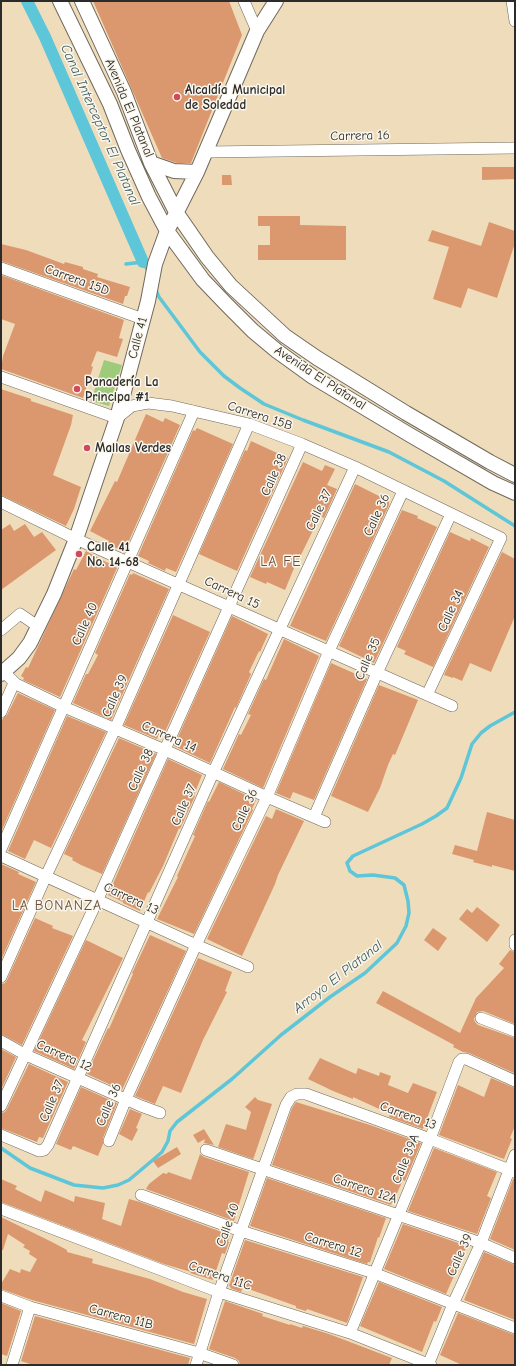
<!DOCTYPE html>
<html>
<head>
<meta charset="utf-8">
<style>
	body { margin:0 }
	#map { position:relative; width:516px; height:1366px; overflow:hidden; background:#efdcbb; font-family:"Comic Neue",sans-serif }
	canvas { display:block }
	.frame { position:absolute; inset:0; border:2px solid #2b2b2b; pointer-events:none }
</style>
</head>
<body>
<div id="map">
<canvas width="516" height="1366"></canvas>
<div class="frame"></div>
</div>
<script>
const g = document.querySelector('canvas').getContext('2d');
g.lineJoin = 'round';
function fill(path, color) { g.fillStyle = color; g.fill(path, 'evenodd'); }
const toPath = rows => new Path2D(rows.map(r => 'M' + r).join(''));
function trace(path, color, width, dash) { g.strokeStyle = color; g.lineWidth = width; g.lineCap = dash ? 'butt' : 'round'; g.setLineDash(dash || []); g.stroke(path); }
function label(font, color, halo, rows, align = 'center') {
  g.font = font + ' "Comic Neue",sans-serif'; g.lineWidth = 3; g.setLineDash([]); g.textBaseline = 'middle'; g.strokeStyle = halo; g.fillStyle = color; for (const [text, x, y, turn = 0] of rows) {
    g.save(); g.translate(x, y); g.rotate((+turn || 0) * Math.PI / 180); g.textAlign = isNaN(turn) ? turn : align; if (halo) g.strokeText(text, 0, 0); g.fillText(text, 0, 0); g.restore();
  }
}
const green = toPath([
	[104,360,122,365,109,406,91,401]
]);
const stream = toPath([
	[126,264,143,262,149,273],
	[155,288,159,297,200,352,224,376,240,388,264,404,303,420,389,452,444,481,515,526],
	[1,1148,30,1168,74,1185,103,1188,118,1185,129,1180,154,1159,162,1152,168,1141,170,1131,177,1122,232,1079,281,1035,330,997,365,973,397,943,406,926,409,913,408,901,404,885,395,878,373,875,357,876,350,871,347,863,353,856,422,824,436,816,447,808,461,778,472,744,481,733,490,726,515,712]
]);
const canal = toPath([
	[27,1,45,37,143,262]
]);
const building = toPath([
	[93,1,229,1,242,35,191,163,177,163,162,158],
	[482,167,515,167,515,179,482,180],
	[222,175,231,175,232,185,222,185],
	[258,216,300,216,300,225,346,226,346,260,258,260,258,245,270,245,270,226,258,226],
	[489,222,515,231,515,243,497,298,468,288,461,308,433,299,449,247,428,241,432,230,481,246],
	[1,244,26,250,64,264,65,262,83,267,83,269,98,274,97,277,130,287,127,296,125,296,123,304,1,261],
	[1,275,124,320,119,338,123,339,117,357,97,351,91,366,93,367,83,398,1,369,3,356,15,324,1,319],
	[1,389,31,399,31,401,73,415,71,425,53,475,81,487,74,509,66,526,1,495],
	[146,414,163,422,165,418,180,425,124,552,108,544,109,541,90,531,115,481,117,482],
	[197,428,233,444,176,572,166,568,165,571,148,563,149,561,138,556,193,430,195,431],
	[251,441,288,458,237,571,199,554,245,450,247,451],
	[303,462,322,471,325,465,335,469,327,485,337,489,324,518,320,516,298,561,297,561,285,590,267,582,266,584,250,577],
	[355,484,389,501,389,505,326,641,290,626],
	[402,510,418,516,417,518,437,527,374,663,339,646],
	[10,524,14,531,25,524,34,537,42,532,56,550,1,590,1,530],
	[450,532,470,541,471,538,489,547,433,667,404,654,406,651,397,647],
	[86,551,117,568,60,697,23,680,24,678,21,676,26,667,28,668,74,569,76,570],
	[502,552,515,559,515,616,491,672,470,663,462,681,453,677,453,678,444,675],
	[133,573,169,589,111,720,73,703,86,674,88,674,98,655,95,653,130,574,132,575],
	[173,615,210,632,165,732,161,730,157,739,124,725],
	[232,616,268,634,260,652,259,651,249,672,251,674,236,708,235,707,210,763,174,746],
	[284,639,319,656,263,788,223,769,239,734,241,735,251,715,248,714,264,679,266,680],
	[331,663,367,679,314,800,293,792,290,799,276,793],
	[379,685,418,700,403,736,395,755,393,754,388,765,380,788,368,812,331,796],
	[18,693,55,710,1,832,1,723,3,718,7,715],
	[67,716,106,732,51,848,34,840,25,859,8,851],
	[119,738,156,754,102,874,81,865,72,860,73,858,64,854],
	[168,759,202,775,194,795,195,796,180,829,179,828,163,866,149,893,148,892,140,911,123,903,123,902,108,895],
	[219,782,256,800,252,809,253,810,194,934,157,919,178,877,177,876,195,836,193,835,208,801,209,802],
	[276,809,304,821,278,875,275,884,242,956,207,939,266,816,272,819],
	[487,812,515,820,515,871,492,865,492,867,473,862,474,860,452,854,455,845,477,851],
	[1,864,19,872,18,874,36,882,1,960],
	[477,907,500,925,487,942,459,919,467,909,472,913],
	[35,918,53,926,52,928,73,936,22,1045,1,1034,1,984,5,983,7,980],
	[433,928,447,938,438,951,424,940],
	[150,935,186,951,122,1090,87,1074,108,1028,109,1029,133,974,132,973,134,969],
	[86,940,123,958,82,1040,86,1042,74,1069,34,1051],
	[510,950,515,952,515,1024,483,1011,477,1012,474,1019,475,1022,478,1025,515,1038,514,1073,469,1053,463,1052,453,1047,454,1045,376,1003,383,991,460,1033,476,998,504,968,499,964],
	[198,958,232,972,225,991,227,992,203,1040,181,1093,163,1086,155,1104,135,1096],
	[1,1049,16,1057,1,1090],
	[320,1058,356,1074,358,1068,379,1076,380,1072,391,1076,388,1085,408,1093,413,1083,437,1092,423,1129,389,1117,390,1114,353,1097,353,1099,333,1091,308,1079],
	[29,1064,68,1082,43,1138,39,1137,37,1142,1,1128,1,1113,5,1112,7,1109],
	[491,1078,515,1088,515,1126,510,1138,512,1139,504,1159,439,1135,458,1085,484,1097],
	[81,1087,117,1103,103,1138,103,1144,98,1156,73,1146,71,1150,56,1144],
	[255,1097,258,1100,272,1104,254,1157,253,1159,218,1147,226,1124,246,1130,251,1112,245,1107],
	[296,1102,370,1125,421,1143,405,1181,403,1180,393,1202,392,1202,391,1205,272,1165,292,1108],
	[130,1109,142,1114,136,1128,138,1129,132,1141,119,1134],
	[204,1129,207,1134,214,1145,204,1143,205,1139,198,1143,193,1135],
	[177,1147,181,1154,158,1168,153,1161],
	[434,1148,497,1172,487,1196,491,1198,477,1234,408,1211],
	[200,1154,204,1157,249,1172,234,1221,146,1189,149,1184,163,1173,167,1174,168,1172,191,1180],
	[267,1178,386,1218,379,1238,378,1237,370,1262,368,1262,367,1264,250,1226],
	[1,1179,17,1186,15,1189,41,1202,45,1190,74,1202,75,1196,105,1203,102,1219,121,1226,129,1199,140,1202,230,1235,228,1242,229,1242,225,1254,222,1253,213,1280,190,1273,191,1272,164,1264,1,1202],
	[513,1179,515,1179,515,1250,490,1239],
	[1,1217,52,1242,67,1250,67,1252,93,1259,92,1263,150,1279,183,1292,207,1299,194,1344,32,1300,1,1289,1,1284,10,1269,20,1273,21,1269,30,1272,37,1259,29,1254,30,1251,23,1247,25,1245,8,1234,3,1250,1,1250],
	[403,1224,467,1246,446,1294,384,1269],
	[245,1240,363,1277,347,1323,307,1309,306,1311,296,1308,296,1306,243,1287,241,1292,230,1288,231,1287,229,1286],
	[484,1252,515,1265,515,1320,464,1300],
	[379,1282,442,1307,436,1322,434,1321,422,1352,360,1326],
	[225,1301,263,1314,262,1316,290,1325,290,1324,302,1328,303,1326,329,1334,392,1358,389,1365,240,1365,239,1361,235,1358,209,1349],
	[1,1303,21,1311,7,1356,1,1354],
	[458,1313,515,1335,515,1365,462,1365,440,1355],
	[35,1316,190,1358,188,1365,33,1365,21,1361]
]);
const minor = toPath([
	[244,1,257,31],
	[512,1,515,21],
	[206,152,515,148],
	[1,268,143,319],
	[1,377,117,418,132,406,148,403,172,406,249,424,302,444,355,467,501,538,427,695],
	[1,502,76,539,452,706],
	[1,630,20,614,39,627],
	[4,672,16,684,64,707,165,750,267,797,325,822],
	[1,712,14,683],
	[314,817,377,673,451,514],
	[1,849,194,411],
	[1,856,196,945,248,967],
	[515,940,515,945],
	[1,977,46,876,115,729,249,424],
	[481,1018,515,1031],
	[1,1041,26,1055,141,1106,160,1113],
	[1,1106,98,899,302,444],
	[1,1135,39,1151,44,1150,48,1145,213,773,355,467],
	[109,1141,126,1099,196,945,267,797,329,651,403,491],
	[206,1150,481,1243,515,1258],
	[141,1195,241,1231,374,1273,515,1328],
	[1,1209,219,1292,350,1333,431,1365],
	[1,1296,30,1307,199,1353,233,1365],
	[350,1333,430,1139,459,1062,462,1059,466,1059,515,1081],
	[12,1365,30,1307],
	[196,1365,219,1292,286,1105,291,1097,297,1094,306,1094,430,1139,515,1172],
	[428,1365,453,1304,481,1243,515,1155]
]);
const major = toPath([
	[60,1,110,104,128,150,149,197,167,231,203,280,227,305,253,331,277,351,313,377,410,435,493,483,515,493],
	[82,1,124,92,151,163,176,212,207,257,231,286,285,336,317,358,406,413,490,462,515,475],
	[151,163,174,171,197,172],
	[1,674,19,658,30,643,54,594,76,539,117,418,148,301,155,264,167,231,197,172,257,31,276,1]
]);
const markers = [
	[177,97,4,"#d1495b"],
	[77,389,4,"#d1495b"],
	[87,448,4,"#d1495b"],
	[79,554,4,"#d1495b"]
];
const poiNames = [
	["Alcaldía Municipal",185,90],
	["de Soledad",185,105],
	["Panadería La",85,382],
	["Principa #1",85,397],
	["Mallas Verdes",95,448],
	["Calle 41",87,547],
	["No. 14-68",87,562]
];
const streetNames = [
	["Avenida El Platanal",129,108,67],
	["Carrera 16",360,136,-1],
	["Carrera 15D",77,280,20],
	["Calle 41",138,338,-75],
	["Avenida El Platanal",320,378,33],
	["Carrera 15B",260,416,18],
	["Calle 38",274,475,-66],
	["Calle 37",319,510,-65],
	["Calle 36",377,515,-65],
	["Carrera 15",232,593,25],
	["Calle 34",451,611,-65],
	["Calle 40",85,624,-66],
	["Calle 35",368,659,-66],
	["Calle 39",115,696,-66],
	["Carrera 14",169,737,24],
	["Calle 38",141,770,-66],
	["Calle 37",184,805,-66],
	["Calle 36",245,810,-65],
	["Carrera 13",131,899,25],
	["Carrera 12",64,1056,24],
	["Calle 37",52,1101,-67],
	["Calle 36",109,1105,-67],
	["Carrera 13",408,1116,20],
	["Calle 39A",406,1159,-68],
	["Carrera 12A",365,1189,19],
	["Calle 40",228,1225,-70],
	["Carrera 12",333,1245,17],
	["Calle 39",460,1255,-66],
	["Carrera 11C",220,1276,19],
	["Carrera 11B",121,1317,15]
];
const waterNames = [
	["Canal Interceptor El Platanal",100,125,66],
	["Arroyo El Platanal",338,977,-38]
];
const neighbourhoodNames = [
	["LA FE",281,562],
	["LA BONANZA",57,906]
];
fill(green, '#9ecb79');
trace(stream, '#5dc6d8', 3.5);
trace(canal, '#5dc6d8', 12);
fill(building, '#db986e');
trace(minor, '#70695d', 12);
trace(major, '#70695d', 16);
trace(minor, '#fff', 11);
trace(major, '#fff', 14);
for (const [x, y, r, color] of markers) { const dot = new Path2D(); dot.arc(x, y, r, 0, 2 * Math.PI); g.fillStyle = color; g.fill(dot); trace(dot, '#fbf7ec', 1.5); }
label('bold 13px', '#2b2b2b', '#fbf7ec', poiNames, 'left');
label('13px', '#2b2b2b', '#fbf7ec', streetNames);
label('italic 14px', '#3a5a5f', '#fbf7ec', waterNames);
g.letterSpacing = '1px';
label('14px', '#695142', '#fbf7ec', neighbourhoodNames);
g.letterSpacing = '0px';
</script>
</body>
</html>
